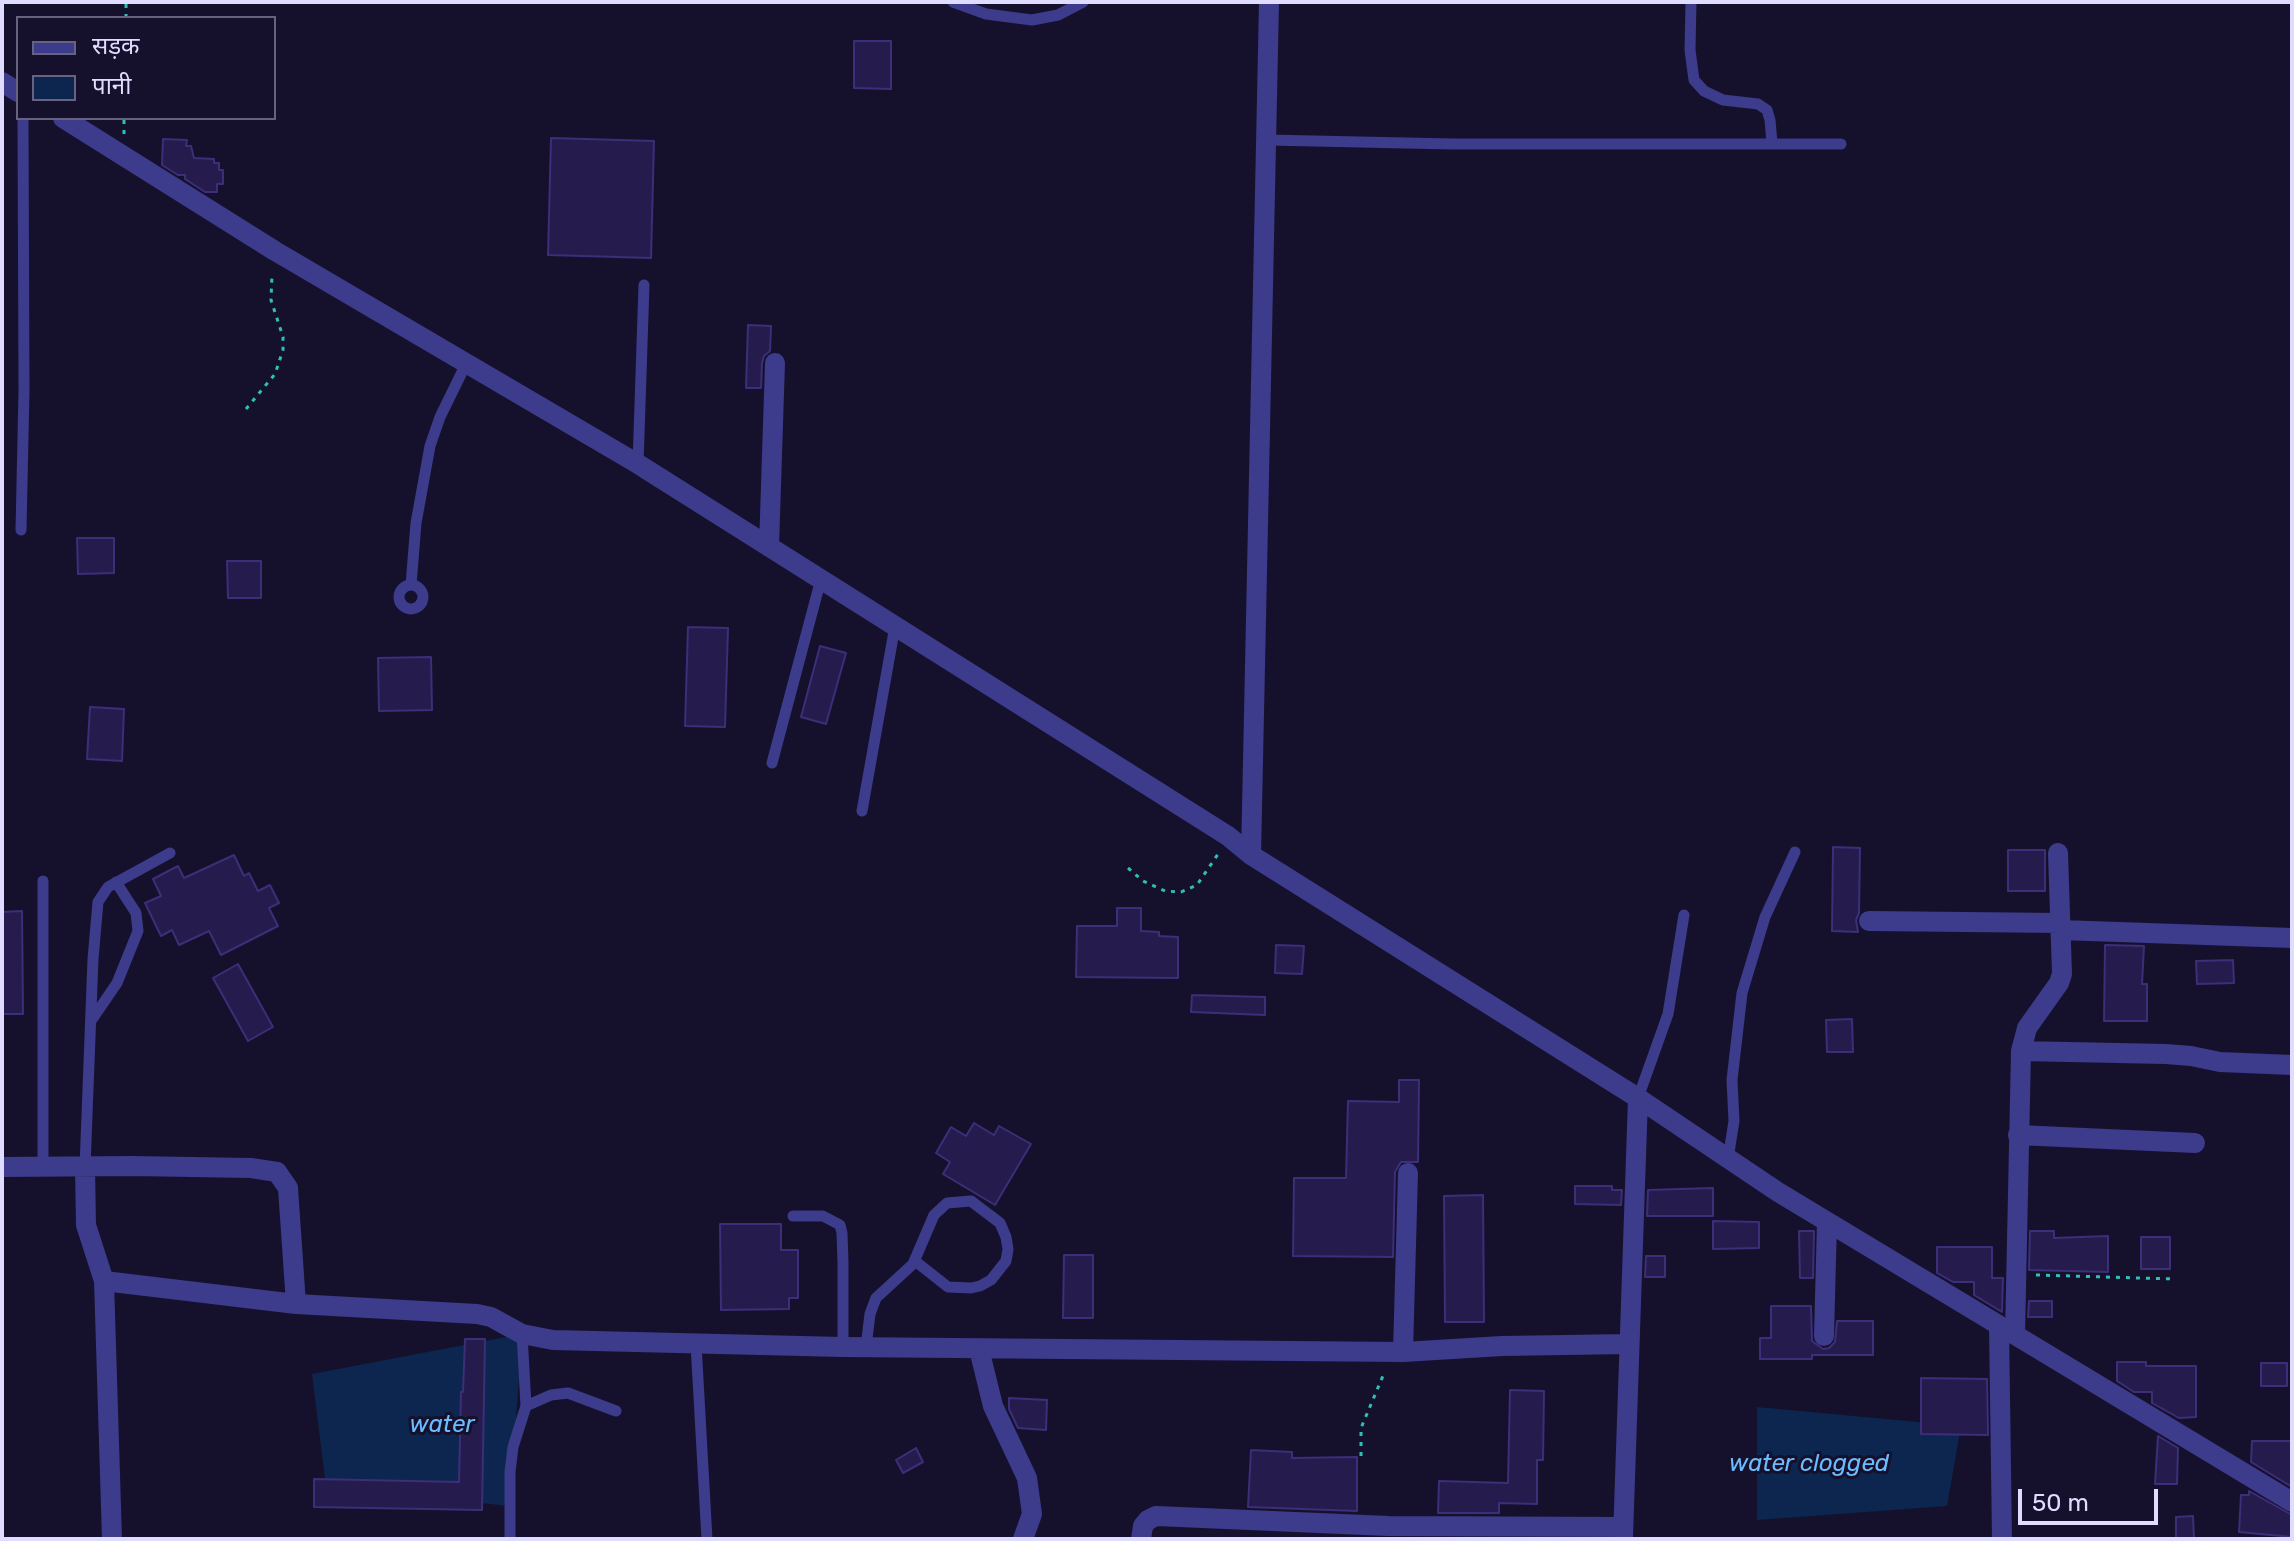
<!DOCTYPE html>
<html>
<head>
<meta charset="utf-8">
<style>
	body { margin:0 }
	#map { position:relative; width:2294px; height:1541px; overflow:hidden; background:#15112c; font-family:Rubik,"Noto Sans Devanagari",sans-serif }
	canvas { display:block }
	.frame { position:absolute; inset:0; border:4px solid #dfdcff; pointer-events:none }
	.legend { position:absolute; left:16px; top:16px; width:260px; height:104px; box-sizing:border-box; background:#15112c; border:2px solid #666280; margin:0; padding:10px 14px; list-style:none; font-size:24px; color:#dfdcff }
	.legend li { display:flex; align-items:center; gap:16px; height:40px }
	.legend b { width:40px; border:2px solid #666280 }
	.scale { position:absolute; left:2018px; top:1489px; width:140px; height:36px; box-sizing:border-box; border:4px solid #dfdcff; border-top:0; padding-left:10px; font-size:24px; line-height:28px; white-space:nowrap; color:#dfdcff; -webkit-text-stroke:6px #15112c; paint-order:stroke }
</style>
</head>
<body>
<div id="map">
<canvas width="2294" height="1541"></canvas>
<div class="frame"></div>
<ul class="legend">
<li><b style="height:10px;background:#3d3b8b"></b>सड़क</li>
<li><b style="height:22px;background:#0c264f"></b>पानी</li>
</ul>
<div class="scale">50 m</div>
</div>
<script>
const g = document.querySelector('canvas').getContext('2d');
g.lineJoin = 'round';
function fill(path, color) { g.fillStyle = color; g.fill(path, 'evenodd'); }
const toPath = rows => new Path2D(rows.map(r => 'M' + r).join(''));
function trace(path, color, width, dash) { g.strokeStyle = color; g.lineWidth = width; g.lineCap = dash ? 'butt' : 'round'; g.setLineDash(dash || []); g.stroke(path); }
function label(font, color, halo, rows, align = 'center') {
  g.font = font + ' Rubik,sans-serif'; g.lineWidth = 6; g.setLineDash([]); g.textBaseline = 'middle'; g.strokeStyle = halo; g.fillStyle = color; for (const [text, x, y, turn = 0] of rows) {
    g.save(); g.translate(x, y); g.rotate((+turn || 0) * Math.PI / 180); g.textAlign = isNaN(turn) ? turn : align; if (halo) g.strokeText(text, 0, 0); g.fillText(text, 0, 0); g.restore();
  }
}
const water = toPath([
	[522,1334,510,1506,326,1487,312,1374],
	[1757,1407,1961,1426,1947,1506,1757,1520]
]);
const building = toPath([
	[854,41,891,41,891,89,854,88,854,41],
	[551,138,654,141,651,258,548,255,551,138],
	[163,139,187,140,186,146,191,146,194,158,214,159,214,163,219,163,219,170,223,170,223,184,217,184,217,192,205,192,185,179,185,175,178,175,162,165,163,139],
	[748,325,771,326,770,351,764,356,762,363,761,388,746,388,748,325],
	[77,538,114,538,114,573,78,574,77,538],
	[227,561,261,561,261,598,228,598,227,561],
	[688,627,728,628,725,727,685,726,688,627],
	[820,646,846,653,826,724,801,717,820,646],
	[431,657,432,710,379,711,378,658,431,657],
	[90,707,124,709,122,761,87,759,90,707],
	[1833,847,1860,848,1859,913,1856,920,1858,932,1832,931,1833,847],
	[2008,850,2045,850,2045,891,2008,891,2008,850],
	[234,855,244,876,249,873,258,891,270,885,279,903,269,908,278,926,221,955,209,931,179,945,172,930,161,936,145,903,161,896,153,879,178,866,184,878,234,855],
	[1117,908,1141,908,1141,931,1159,932,1159,936,1178,937,1178,978,1076,977,1077,926,1117,926,1117,908],
	[22,911,23,1014,2,1014,2,912,22,911],
	[1276,945,1304,946,1302,974,1275,973,1276,945],
	[2105,945,2144,946,2142,984,2147,984,2147,1021,2104,1021,2105,945],
	[2233,960,2234,983,2197,984,2196,961,2233,960],
	[238,964,273,1027,248,1041,213,978,238,964],
	[1192,995,1265,997,1265,1015,1191,1012,1192,995],
	[1852,1019,1853,1052,1827,1052,1826,1020,1852,1019],
	[1399,1080,1419,1080,1418,1162,1401,1162,1395,1172,1393,1257,1293,1256,1294,1178,1346,1178,1348,1101,1399,1102,1399,1080],
	[974,1123,994,1135,999,1126,1031,1144,995,1205,943,1174,950,1162,936,1153,951,1127,966,1136,974,1123],
	[1575,1186,1612,1186,1612,1190,1622,1190,1621,1205,1575,1204,1575,1186],
	[1713,1188,1713,1216,1647,1216,1648,1190,1713,1188],
	[1483,1195,1484,1322,1445,1322,1444,1196,1483,1195],
	[1713,1221,1759,1222,1759,1248,1713,1249,1713,1221],
	[720,1224,781,1224,781,1250,798,1250,798,1298,789,1298,789,1309,721,1310,720,1224],
	[1799,1231,1814,1231,1813,1278,1800,1278,1799,1231],
	[2030,1231,2054,1231,2054,1238,2108,1236,2108,1272,2029,1270,2030,1231],
	[2141,1237,2170,1237,2170,1269,2141,1269,2141,1237],
	[1937,1247,1992,1247,1992,1278,2003,1278,2002,1312,1974,1295,1974,1282,1953,1282,1937,1273,1937,1247],
	[1064,1255,1093,1255,1093,1318,1063,1318,1064,1255],
	[1646,1256,1665,1256,1665,1277,1645,1277,1646,1256],
	[2029,1301,2052,1301,2052,1317,2028,1317,2029,1301],
	[1771,1306,1811,1306,1812,1341,1823,1349,1829,1348,1835,1342,1837,1321,1873,1321,1873,1355,1812,1355,1812,1359,1760,1359,1760,1338,1771,1338,1771,1306],
	[465,1339,485,1339,482,1510,314,1507,314,1479,459,1482,461,1392,463,1392,465,1339],
	[2117,1362,2146,1362,2146,1366,2196,1366,2196,1417,2179,1418,2152,1403,2152,1392,2134,1392,2117,1381,2117,1362],
	[2261,1363,2287,1363,2287,1386,2261,1386,2261,1363],
	[1921,1378,1987,1379,1988,1435,1921,1434,1921,1378],
	[1510,1390,1544,1391,1543,1460,1537,1460,1537,1504,1499,1503,1499,1513,1438,1513,1439,1481,1508,1483,1510,1390],
	[1009,1398,1047,1400,1046,1430,1018,1428,1009,1409,1009,1398],
	[2158,1436,2178,1448,2177,1484,2155,1484,2158,1436],
	[2252,1441,2292,1441,2292,1487,2251,1462,2252,1441],
	[916,1448,923,1462,903,1473,896,1460,916,1448],
	[1251,1450,1292,1452,1292,1458,1357,1457,1357,1511,1248,1507,1251,1450],
	[2249,1491,2292,1515,2292,1537,2239,1532,2241,1495,2249,1495,2249,1491],
	[2193,1516,2194,1539,2176,1539,2176,1517,2193,1516]
]);
const path = toPath([
	[126,18,126,2],
	[124,134,124,118],
	[246,409,275,374,283,350,283,337,271,300,272,274],
	[1128,868,1143,881,1165,891,1181,892,1197,885,1218,854],
	[2036,1275,2175,1279],
	[1361,1456,1361,1428,1385,1371]
]);
const service = toPath([
	[953,2,986,14,1032,20,1058,15,1083,2],
	[1691,2,1690,50,1694,80,1704,91,1723,100,1758,104,1767,110,1770,120,1772,143],
	[1267,140,1453,144,1841,144],
	[638,464,644,285],
	[21,530,24,391,23,118],
	[411,585,416,523,430,446,440,417,466,364],
	'399 597a12 12 0 1 1 24 0a12 12 0 1 1-24 0Z',
	[772,763,821,579],
	[862,811,895,626],
	[43,881,43,1168],
	[91,1021,117,983,138,931,136,913,116,882],
	[1638,1098,1668,1014,1684,915],
	[1728,1159,1734,1121,1732,1080,1742,993,1765,917,1795,852],
	[85,1167,93,959,98,902,108,887,170,853],
	[793,1216,823,1216,840,1225,842,1233,843,1263,843,1347],
	[696,1344,707,1539],
	[866,1347,870,1314,876,1298,913,1264,934,1215,947,1203,971,1201,1000,1223,1006,1237,1008,1249,1006,1261,991,1280,980,1286,971,1288,948,1287,915,1261],
	[526,1406,551,1395,568,1393,616,1411],
	[510,1539,510,1472,513,1447,526,1406,522,1334]
]);
const minor = toPath([
	[2,82,18,92],
	[63,118,275,251,638,464,1228,836,1251,855,1638,1098,1778,1192,2292,1502],
	[769,547,775,363],
	[1251,855,1269,2],
	[1869,921,2061,923],
	[2061,930,2292,938],
	[2021,1051,2166,1054,2191,1056,2220,1062,2292,1065],
	[2018,1135,2195,1143],
	[2,1167,132,1166,251,1168,277,1172,288,1188,296,1304],
	[85,1167,86,1225,104,1281,112,1539],
	[104,1281,296,1304,477,1314,491,1317,522,1334,553,1340,843,1347,1403,1352,1502,1346,1629,1344],
	[1999,1326,2002,1539],
	[2015,1335,2021,1051,2027,1028,2059,983,2062,974,2058,853],
	[1824,1336,1827,1222],
	[979,1349,993,1406,1027,1478,1032,1514,1023,1539],
	[1403,1352,1408,1173],
	[1623,1537,1638,1098],
	[1141,1539,1143,1526,1148,1520,1156,1516,1388,1526,1623,1527]
]);
const waterNames = [
	["water",442,1425],
	["water clogged",1809,1464]
];
fill(water, '#0c264f');
fill(building, '#251c4d');
trace(building, '#3c2e79', 2);
trace(path, '#2fc0b5', 3, [4, 6]);
trace(service, '#3d3b8b', 11);
trace(minor, '#3d3b8b', 20);
label('italic 24px', '#6abcff', '#15112c', waterNames);
</script>
</body>
</html>
